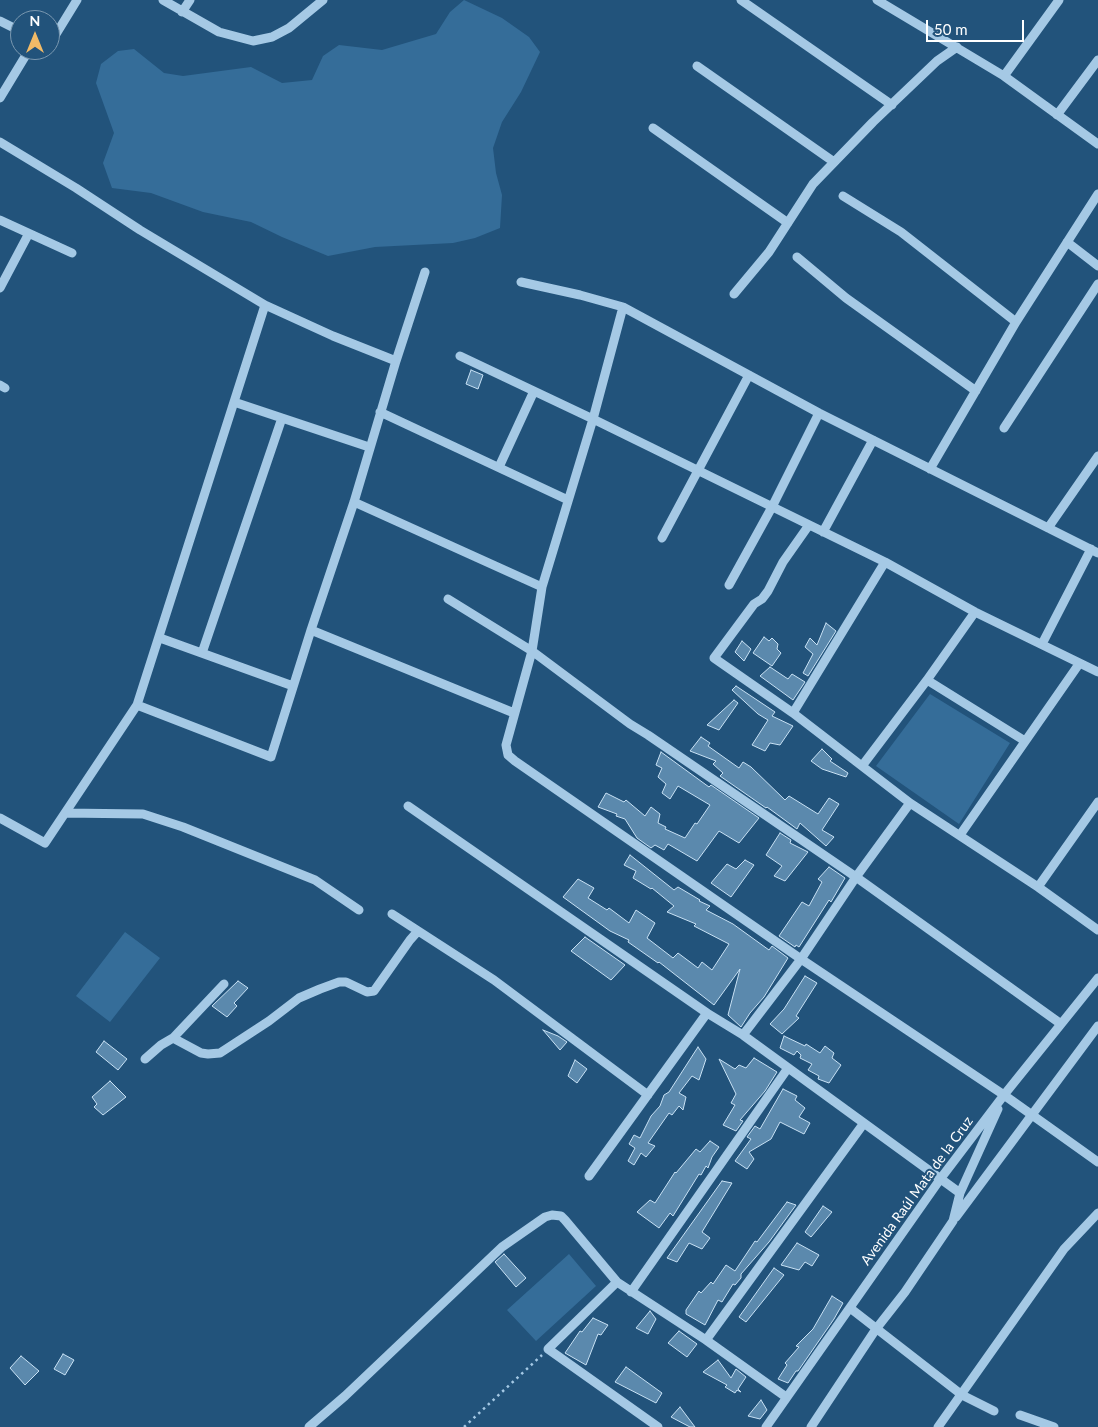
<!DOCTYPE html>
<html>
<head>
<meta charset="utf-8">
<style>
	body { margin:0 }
	#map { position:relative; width:1098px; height:1427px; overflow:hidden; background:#22537b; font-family:Lato,sans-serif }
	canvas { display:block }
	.north { position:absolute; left:10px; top:10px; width:50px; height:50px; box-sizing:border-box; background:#22537b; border:1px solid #7a98b0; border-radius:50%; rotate:0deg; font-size:14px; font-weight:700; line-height:20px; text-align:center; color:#fff }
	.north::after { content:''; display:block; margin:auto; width:18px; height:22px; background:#f1ba67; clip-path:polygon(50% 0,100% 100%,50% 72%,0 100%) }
	.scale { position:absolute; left:926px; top:20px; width:98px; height:22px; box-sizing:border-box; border:2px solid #fff; border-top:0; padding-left:6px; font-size:15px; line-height:18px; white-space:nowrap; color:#fff; -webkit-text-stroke:4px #22537b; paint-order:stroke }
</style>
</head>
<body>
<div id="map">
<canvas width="1098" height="1427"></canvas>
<div class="north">N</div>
<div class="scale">50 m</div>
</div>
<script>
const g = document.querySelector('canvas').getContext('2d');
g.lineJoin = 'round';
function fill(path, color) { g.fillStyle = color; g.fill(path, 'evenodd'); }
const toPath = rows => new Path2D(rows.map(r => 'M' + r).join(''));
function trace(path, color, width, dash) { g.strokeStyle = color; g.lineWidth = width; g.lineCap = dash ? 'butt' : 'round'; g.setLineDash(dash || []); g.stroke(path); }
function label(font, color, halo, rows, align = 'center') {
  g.font = font + ' Lato,sans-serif'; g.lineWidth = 4; g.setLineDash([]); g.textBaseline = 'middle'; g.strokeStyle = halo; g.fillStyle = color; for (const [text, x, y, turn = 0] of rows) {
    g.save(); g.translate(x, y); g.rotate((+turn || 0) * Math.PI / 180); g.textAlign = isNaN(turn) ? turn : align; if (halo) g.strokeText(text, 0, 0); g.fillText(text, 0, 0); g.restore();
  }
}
const green = toPath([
	[464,0,502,18,529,37,540,52,521,92,502,122,493,148,496,173,502,195,500,228,475,238,453,243,375,247,328,256,282,237,251,222,203,212,151,193,112,188,103,163,114,133,96,83,101,64,118,51,134,49,164,73,183,76,251,67,282,83,312,80,323,56,339,45,382,50,436,34,450,12],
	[930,694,1010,743,959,824,876,766],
	[125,932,160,958,110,1022,76,996],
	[569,1254,596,1286,536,1341,507,1310]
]);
const building = toPath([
	[471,370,483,375,478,389,466,384,471,370],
	[826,623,836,631,808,676,803,673,813,654,805,647,810,638,817,645,826,623],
	[764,637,769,641,772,638,778,644,777,649,781,653,772,666,753,653,764,637],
	[742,641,751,649,744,661,735,652,742,641],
	[770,667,788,679,792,674,805,682,793,700,760,676,770,667],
	[736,686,775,712,772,716,793,726,780,745,770,743,765,751,752,745,768,720,758,714,732,690,736,686],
	[734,700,738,703,719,730,707,725,734,700],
	[701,737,710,743,708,746,739,768,743,762,751,767,785,800,789,796,818,814,829,798,839,804,822,830,834,837,826,846,800,823,797,829,767,807,766,808,720,776,723,773,713,764,716,761,690,751,701,737],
	[822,749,832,759,830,761,848,773,846,777,822,769,811,761,822,749],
	[661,752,709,787,711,785,759,818,739,843,719,831,697,861,668,844,664,850,655,845,651,848,637,838,625,819,616,816,617,814,598,807,606,793,624,802,626,800,645,816,651,807,660,814,658,823,666,827,665,829,685,838,695,823,697,824,710,805,678,786,670,799,662,793,666,784,658,777,662,768,656,765,661,752],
	[780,833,791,840,790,843,808,852,785,881,774,876,782,866,766,855,780,833],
	[630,855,674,890,678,887,700,900,699,901,710,906,706,910,733,924,769,950,772,946,788,958,764,997,750,1013,741,1027,728,1015,740,969,714,1005,659,962,658,963,628,942,629,940,610,931,563,897,578,879,594,888,588,898,607,910,609,908,629,923,636,910,655,923,647,938,673,958,678,953,698,968,702,962,712,970,729,944,694,926,696,924,667,912,674,906,652,888,651,889,633,878,636,871,624,865,630,855],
	[745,860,754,865,731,897,711,883,727,864,736,869,745,860],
	[829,867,845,878,831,902,829,900,799,947,796,945,795,947,779,936,802,902,809,906,822,882,818,879,829,867],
	[585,937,625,965,611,980,571,951,585,937],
	[805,976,817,983,796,1016,799,1018,782,1034,770,1024,784,1009,805,976],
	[238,981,248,988,234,1003,237,1006,227,1017,212,1006,238,981],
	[543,1030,558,1036,567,1042,560,1050,543,1030],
	[784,1036,805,1046,806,1044,820,1053,825,1046,834,1053,832,1058,841,1065,829,1083,818,1079,819,1076,808,1070,812,1064,800,1058,801,1055,797,1051,794,1055,780,1048,784,1036],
	[104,1041,127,1059,118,1070,96,1052,104,1041],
	[698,1047,706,1059,699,1080,692,1076,679,1093,686,1097,683,1110,679,1106,672,1115,669,1113,648,1143,655,1146,646,1157,641,1153,634,1165,628,1161,635,1148,629,1144,634,1135,640,1138,651,1116,660,1106,664,1095,669,1092,698,1047],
	[754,1058,777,1072,765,1091,740,1120,743,1121,736,1131,723,1125,735,1105,731,1103,736,1094,719,1059,735,1069,739,1065,746,1068,754,1058],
	[575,1060,587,1069,577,1083,568,1076,575,1060],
	[110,1081,126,1097,103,1115,94,1107,97,1104,92,1097,110,1081],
	[783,1089,797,1096,795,1100,805,1108,799,1117,810,1123,804,1134,780,1122,771,1139,749,1152,754,1159,747,1169,735,1161,751,1139,747,1137,755,1126,760,1129,783,1089],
	[710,1141,719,1147,712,1157,708,1168,706,1166,701,1175,699,1174,673,1216,670,1213,659,1228,637,1212,650,1200,655,1203,675,1172,676,1173,696,1149,700,1152,710,1141],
	[722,1181,732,1183,702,1232,710,1238,702,1249,689,1243,677,1262,667,1258,722,1181],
	[787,1202,796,1205,769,1242,741,1274,741,1278,735,1285,733,1284,722,1302,718,1300,705,1325,686,1314,686,1310,699,1291,701,1293,711,1282,713,1284,726,1265,735,1271,755,1241,757,1242,787,1202],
	[823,1206,832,1212,811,1237,805,1232,823,1206],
	[797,1243,819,1255,812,1266,805,1262,799,1270,781,1265,797,1243],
	[504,1254,526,1278,516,1287,495,1262,504,1254],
	[774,1268,784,1275,746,1322,739,1317,774,1268],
	[832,1296,843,1303,834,1319,798,1371,796,1371,788,1383,778,1379,787,1365,785,1363,799,1347,796,1346,813,1329,832,1296],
	[650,1311,656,1319,648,1334,636,1328,650,1311],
	[593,1318,608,1325,601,1335,598,1334,586,1365,565,1353,580,1331,582,1332,593,1318],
	[679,1331,697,1344,687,1357,668,1343,679,1331],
	[63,1354,74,1360,65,1375,54,1369,63,1354],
	[21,1356,39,1371,25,1385,10,1368,21,1356],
	[718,1360,731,1378,736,1369,746,1377,738,1389,741,1392,737,1390,735,1393,725,1387,727,1385,703,1372,718,1360],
	[626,1367,662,1393,656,1403,615,1382,626,1367],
	[761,1400,767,1410,760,1419,748,1416,761,1400],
	[680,1407,695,1427,690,1427,671,1417,680,1407]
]);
const path = toPath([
	[464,1427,542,1355]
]);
const minor = toPath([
	[163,0,219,32,253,41,272,37,289,28,323,0],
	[741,0,892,105],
	[877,0,1004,76,1098,144],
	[182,12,190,0],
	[0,21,20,31],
	[50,44,77,0],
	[697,66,834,162],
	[1004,76,1059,0],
	[0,98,29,50],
	[1057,115,1098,60],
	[653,128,788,223],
	[0,142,76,188,140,230,265,305,333,336,396,361],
	[843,196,901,232,1016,322],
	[0,220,72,253],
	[1067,242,1098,266],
	[797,257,846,298,976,391],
	[521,282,580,295,623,307,819,413,1098,553],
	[0,288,28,235],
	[734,294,769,252,813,184,873,122,937,61,957,47],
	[623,307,593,419,542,587,532,651,506,745,508,755,515,761,801,959,1004,1095,1098,1162],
	[460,356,593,419,885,562,975,612,1098,672],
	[0,385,5,388],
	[234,402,369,447],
	[380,412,568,500],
	[1004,428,1098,284],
	[499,467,534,391],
	[930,469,1016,322,1098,194],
	[354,502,542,587],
	[809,525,783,562,768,591,762,599,754,604,714,658,793,713,910,803,1038,887,1098,930],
	[1048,528,1098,456],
	[823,532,873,440],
	[662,538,749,375],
	[729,585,772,507,819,413],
	[448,599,532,651,630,724,648,735,856,877,1061,1024],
	[311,630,514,713],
	[160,638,293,686],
	[1042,644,1091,549],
	[202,653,282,418],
	[927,680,1025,741],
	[137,705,271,757,311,630,354,502,396,361,425,272],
	[793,713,885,562],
	[862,766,927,680,975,612],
	[408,806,707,1013,743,1035,960,1193],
	[65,813,143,814,183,827,315,880,359,910],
	[0,818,45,843,137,705,265,305],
	[960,835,1079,664],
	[1038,887,1098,802],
	[392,914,494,980,648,1095],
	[743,1035,801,959,856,877,910,803],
	[173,1038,201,1053,208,1054,220,1053,269,1021,299,998,320,989,339,982,346,982,367,992,374,991,410,940,418,931],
	[145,1059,161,1045,173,1038,224,984],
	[589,1176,707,1013],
	[956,1217,1098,1026],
	[617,1282,548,1349,658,1427],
	[631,1292,788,1068],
	[850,1308,962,1395,994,1411],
	[706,1340,864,1123],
	[1020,1415,1054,1427],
	[309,1427,345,1396,502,1247,545,1217,552,1215,561,1216,565,1220,617,1282,706,1340,786,1397],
	[766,1427,941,1178,1004,1095,1098,978],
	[811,1427,876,1329,905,1292,953,1221,960,1193,998,1109],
	[938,1427,1064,1249,1098,1213]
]);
const streetNames = [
	["Avenida Raúl Mata de la Cruz",917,1191,-54]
];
fill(green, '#356d99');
fill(building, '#5b89ad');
trace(building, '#c8e1f4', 1);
trace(path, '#a5c9e5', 2.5, [2.5, 4]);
trace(minor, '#a5c9e5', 9);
label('14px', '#fff', '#22537b', streetNames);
</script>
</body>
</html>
